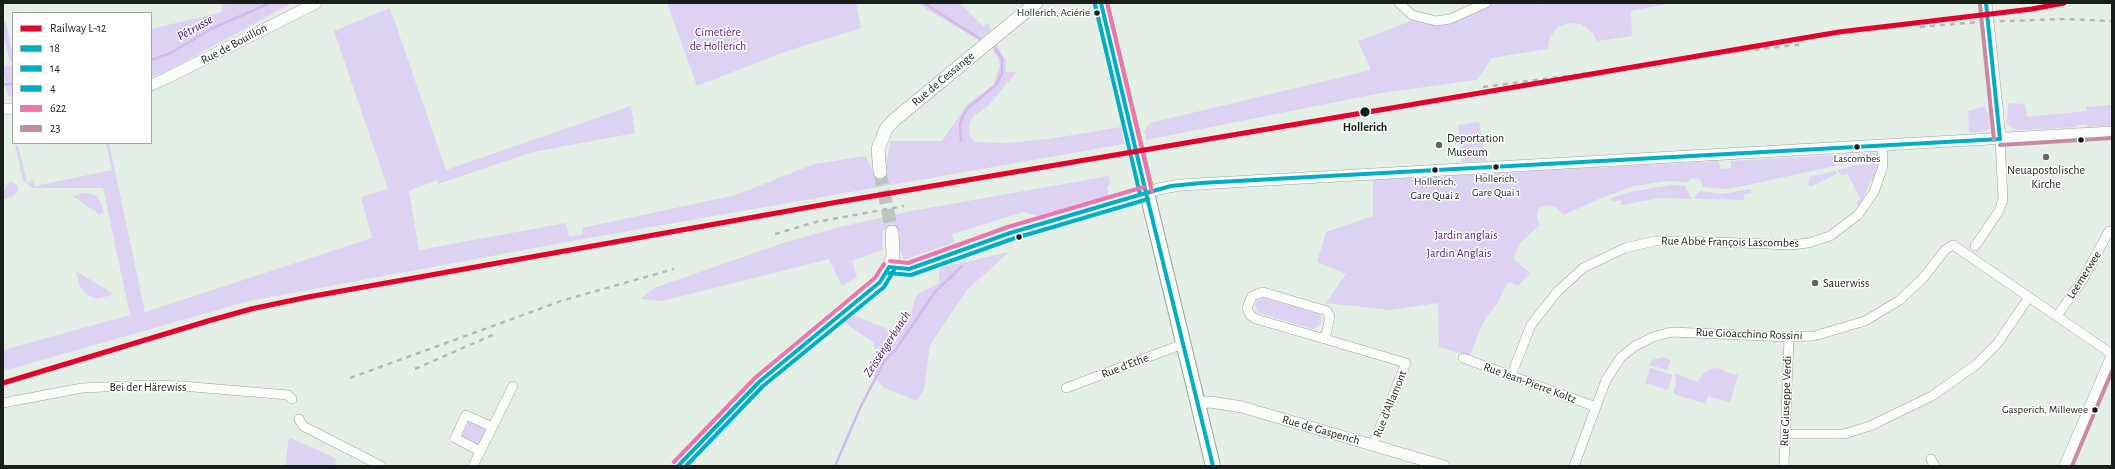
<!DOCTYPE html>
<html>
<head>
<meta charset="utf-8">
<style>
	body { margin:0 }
	#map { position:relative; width:2115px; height:469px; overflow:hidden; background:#e4f0e6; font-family:"Alegreya Sans",sans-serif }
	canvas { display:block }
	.frame { position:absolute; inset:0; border:4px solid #181f1a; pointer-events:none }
	.legend { position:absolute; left:12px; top:12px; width:140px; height:132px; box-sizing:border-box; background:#fff; border:1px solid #a3a5a3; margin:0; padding:5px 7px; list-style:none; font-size:12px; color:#181f1a }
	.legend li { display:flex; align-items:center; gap:8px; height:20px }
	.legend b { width:20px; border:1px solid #a3a5a3 }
</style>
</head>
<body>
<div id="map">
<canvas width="2115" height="469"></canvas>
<div class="frame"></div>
<ul class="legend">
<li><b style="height:5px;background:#e4002b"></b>Railway L-12</li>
<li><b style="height:5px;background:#01afc5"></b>18</li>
<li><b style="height:5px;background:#01afc5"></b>14</li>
<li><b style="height:5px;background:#01afc5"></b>4</li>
<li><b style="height:5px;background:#f173ac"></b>622</li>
<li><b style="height:5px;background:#c889a5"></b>23</li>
</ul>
</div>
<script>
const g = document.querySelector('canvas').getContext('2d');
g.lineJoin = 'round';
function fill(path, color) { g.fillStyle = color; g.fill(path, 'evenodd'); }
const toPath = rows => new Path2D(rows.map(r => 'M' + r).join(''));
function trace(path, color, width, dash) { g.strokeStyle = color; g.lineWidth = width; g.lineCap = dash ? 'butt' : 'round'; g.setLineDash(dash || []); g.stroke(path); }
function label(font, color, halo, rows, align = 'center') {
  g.font = font + ' "Alegreya Sans",sans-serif'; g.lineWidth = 3; g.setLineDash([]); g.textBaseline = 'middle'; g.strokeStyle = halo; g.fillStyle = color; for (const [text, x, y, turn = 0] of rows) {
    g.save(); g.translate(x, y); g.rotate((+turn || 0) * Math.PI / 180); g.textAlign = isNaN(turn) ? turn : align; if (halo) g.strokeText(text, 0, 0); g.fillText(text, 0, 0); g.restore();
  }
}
const green = toPath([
	[232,3,292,3,169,70,151,77,151,29,222,12,222,5],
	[667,3,856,3,861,28,784,52,697,86],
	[920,3,960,3,984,27,988,23,991,30,979,40,926,9],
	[1486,3,1541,3,1543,5,1546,3,1671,3,1631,11,1632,36,1597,41,1591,31,1581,24,1569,23,1557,28,1550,37,1548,49,1492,58,1477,80,1381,93,1146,140,1144,131,1150,123,1371,70,1358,41,1419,18,1436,21],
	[390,8,446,170,631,106,635,133,533,152,438,184,437,180,409,191,419,250,566,223,569,237,583,234,582,228,736,195,814,164,866,156,873,172,885,171,890,141,942,141,967,105,993,85,1000,66,999,61,992,49,997,45,1006,60,1006,72,1017,72,989,105,972,118,969,126,970,137,976,142,1006,143,1049,139,1121,127,1124,144,583,239,249,301,3,371,3,350,130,315,103,188,32,188,23,180,15,145,18,145,27,182,33,180,35,186,112,170,106,143,109,143,145,312,372,238,361,197,388,189,334,31],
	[6,22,13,56,13,62,10,62,3,35,3,23],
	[13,64,13,99,7,93,3,67],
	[2008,103,2025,104,2027,117,2086,111,2086,107,2112,105,2112,125,2087,127,2086,125,2078,125,2077,127,2022,130,2014,129,2007,123],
	[1985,106,1987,113,1989,113,1990,128,1985,131,1969,133,1968,111],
	[1479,122,1486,161,1462,162,1458,125],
	[1872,152,1878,155,1878,160,1858,161,1729,189,1703,187,1700,180,1692,178,1686,182,1667,181,1634,186,1599,199,1564,215,1555,207,1546,205,1539,208,1537,218,1540,225,1521,242,1513,258,1530,273,1518,286,1508,282,1497,304,1488,315,1480,329,1470,356,1439,347,1438,303,1389,310,1326,303,1346,274,1317,262,1326,232,1373,216,1373,180,1719,161,1720,168,1721,169,1731,168,1731,161,1854,154,1854,157,1858,157,1858,154],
	[1876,163,1878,165,1874,181,1871,180,1860,206,1856,203,1860,199,1847,173,1842,176,1837,170,1862,164],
	[1835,171,1837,174,1810,187,1808,184,1809,177],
	[1109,176,1110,185,1107,186,1109,197,1039,216,1023,212,952,234,955,242,904,260,898,245,900,234,897,227,883,230,882,250,852,261,857,277,842,286,829,259,662,301,640,299,654,288,780,244,840,227,911,211],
	[10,181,17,185,18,190,14,196,3,199,3,192],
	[1672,185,1685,186,1692,199,1661,198,1622,205,1620,200,1613,202,1611,198,1635,191],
	[1751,189,1751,193,1744,195,1744,200,1695,199,1695,195,1701,191,1722,194],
	[84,193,92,194,98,197,104,212,99,214,72,196],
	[1009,252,967,290,930,345,924,389,917,401,883,387,873,375,879,361,873,342,842,321,852,315,890,330,907,324,917,294,939,283,939,268],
	[76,271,112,293,112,295,96,299,86,294,80,287],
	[1264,298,1318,314,1322,319,1321,324,1314,329,1258,313,1255,305,1257,301],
	[1663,357,1671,360,1667,370,1649,365,1652,360],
	[1650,368,1673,375,1668,390,1645,383],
	[1713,368,1723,369,1723,371,1738,375,1730,402,1708,396,1706,404,1673,394,1676,384,1675,373,1698,382,1703,373],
	[473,421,487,431,480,444,477,445,461,438,468,423],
	[289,437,337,459,334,466,285,466]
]);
const stream = toPath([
	[924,3,983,41],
	[151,60,171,53,211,29,270,3],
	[3,85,13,83],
	[961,140,960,124,963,116,968,108,996,85,1002,73,1002,59,995,48,991,45],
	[835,466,861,406,884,362,896,349,935,292,962,266]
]);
const secondaryTunnel = toPath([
	[880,172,892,232]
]);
const minor = toPath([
	[1399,3,1412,15,1436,21,1450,19,1486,3],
	[1975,246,1999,211,2003,200,2000,139],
	[2057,316,2083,279,2109,231],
	[1325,339,1330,317,1327,311,1263,292,1252,296,1247,308,1250,315,1256,319,1325,339,1406,363,1373,445],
	[1463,358,1596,407],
	[1511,376,1531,325,1557,292,1583,268,1625,248,1655,241,1692,241,1790,245,1808,243,1830,236,1858,215,1874,192,1883,166,1882,146],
	[1066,388,1183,344],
	[3,403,82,388,147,385,182,386,288,395,292,399],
	[299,419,303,426,381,466],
	[1785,434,1844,434,1870,426,1932,396,1977,364,1997,344,2029,297],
	[480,451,455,438,466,415,492,427],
	[1931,459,1935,466],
	[473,466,513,386],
	[1574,466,1606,380,1621,357,1635,346,1653,337,1671,332,1789,337,1814,336,1865,321,1900,300,1924,277,1945,250,1953,245,2112,354],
	[1784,466,1789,337]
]);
const tertiary = toPath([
	[151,85,167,78,316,3],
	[1997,107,2000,139],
	[3,109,13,109],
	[889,267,909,269,1010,233,1158,189,1180,185,2112,132],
	[1197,403,1211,402,1242,407,1444,466],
	[2065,466,2112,356]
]);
const secondary = toPath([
	[880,172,878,149,886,129,893,121,1036,3],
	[678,466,759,382,880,282,889,267,893,256,892,232]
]);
const primary = toPath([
	[1101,3,1213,466]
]);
const rail = toPath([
	[1920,27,1978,22,2065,19,2112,21],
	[1675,59,1804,44],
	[1483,87,1605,71],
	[775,234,816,222,904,206],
	[415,369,497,333],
	[350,378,564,300,674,269]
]);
const tertiaryBridge = toPath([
	[1986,3,1997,107]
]);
const bus1 = toPath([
	[1986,3,2000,139],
	[1146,193,1171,186,1201,183,2000,139],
	[1146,193,1213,466]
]);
const bus2 = toPath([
	[1101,3,1146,193],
	[889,267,909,269,1010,233,1146,193],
	[678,466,759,382,880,282,889,267]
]);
const bus3 = toPath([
	[1095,4,1140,194],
	[888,273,911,275,1012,239,1148,199],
	[686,466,763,386,884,287,894,270]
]);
const bus4 = toPath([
	[1107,3,1152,192],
	[890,261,908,263,1008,227,1144,187],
	[674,462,755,378,875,278,884,264]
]);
const bus5 = toPath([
	[1980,4,1994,140],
	[2000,145,2112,138],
	[2072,466,2112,371]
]);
const rail1 = toPath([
	[3,383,208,321,251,309,308,297,838,202,1839,32,2032,9,2064,3]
]);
const markers = [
	[1097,13,3.5,"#181f1a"],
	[1365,112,5.5,"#181f1a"],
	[2081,140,3.5,"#181f1a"],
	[1439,145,4,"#5f6861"],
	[1857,147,3.5,"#181f1a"],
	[2046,157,4,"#5f6861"],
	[1496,167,3.5,"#181f1a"],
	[1435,170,3.5,"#181f1a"],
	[1019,237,3.5,"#181f1a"],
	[1815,283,4,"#5f6861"],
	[2095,410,3.5,"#181f1a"]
];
const busNames = [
	["Hollerich, Aciérie",1090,13,"right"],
	["Lascombes",1857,159],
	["Hollerich,",1496,179],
	["Gare Quai 1",1496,193],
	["Hollerich,",1435,182],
	["Gare Quai 2",1435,196],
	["Gasperich, Millewee",2088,410,"right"]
];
const parkNames = [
	["Cimetière",718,32],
	["de Hollerich",718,46],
	["Jardin anglais",1466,235],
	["Jardin Anglais",1459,253]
];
const streetNames = [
	["Rue de Bouillon",234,44,-28],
	["Rue de Cessange",943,79,-40],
	["Rue Abbé François Lascombes",1730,242,1],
	["Leemerwee",2084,275,-58],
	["Rue Gioacchino Rossini",1749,334,2],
	["Rue d'Ethe",1125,366,-21],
	["Rue Jean-Pierre Koltz",1530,383,20],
	["Bei der Härewiss",148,387],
	["Rue Giuseppe Verdi",1786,401,-88],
	["Rue d'Allamont",1390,404,-68],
	["Rue de Gasperich",1321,430,16]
];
const stopNames = [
	["Hollerich",1365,127]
];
const poiNames = [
	["Deportation",1447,138],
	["Museum",1447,152],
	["Neuapostolische",2046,170,"center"],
	["Kirche",2046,184,"center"],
	["Sauerwiss",1823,283]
];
const waterNames = [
	["Pétrusse",195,28,-30],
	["Zeisséngerbaach",887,344,-57]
];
fill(green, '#ddd2f2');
trace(stream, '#d0b9ef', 2.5);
trace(secondaryTunnel, '#bbc6bd', 13, [13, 6]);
trace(minor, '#9aa29b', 10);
trace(tertiary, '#9aa29b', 12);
trace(secondary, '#9aa29b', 14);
trace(primary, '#9aa29b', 16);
trace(minor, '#fbfdfb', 9);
trace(tertiary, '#fbfdfb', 11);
trace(secondary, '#fbfdfb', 13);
trace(primary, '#fbfdfb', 14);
trace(rail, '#b4b8b6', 2.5, [5, 5]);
trace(tertiaryBridge, '#9aa29b', 12, []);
trace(tertiaryBridge, '#fbfdfb', 11);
trace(bus1, '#01afc5', 4);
trace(bus2, '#01afc5', 4);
trace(bus3, '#01afc5', 4);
trace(bus4, '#f173ac', 4);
trace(bus5, '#c889a5', 4);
trace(rail1, '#e4002b', 5);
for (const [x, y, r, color] of markers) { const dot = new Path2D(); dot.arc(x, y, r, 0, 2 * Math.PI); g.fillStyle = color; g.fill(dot); trace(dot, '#fff', 1.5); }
label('11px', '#181f1a', '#fff', busNames);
label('12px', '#501d7a', '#fff', parkNames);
label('12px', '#181f1a', '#fff', streetNames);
label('bold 12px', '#181f1a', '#fff', stopNames);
label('12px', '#181f1a', '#fff', poiNames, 'left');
label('italic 13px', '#471170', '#fff', waterNames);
</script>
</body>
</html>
